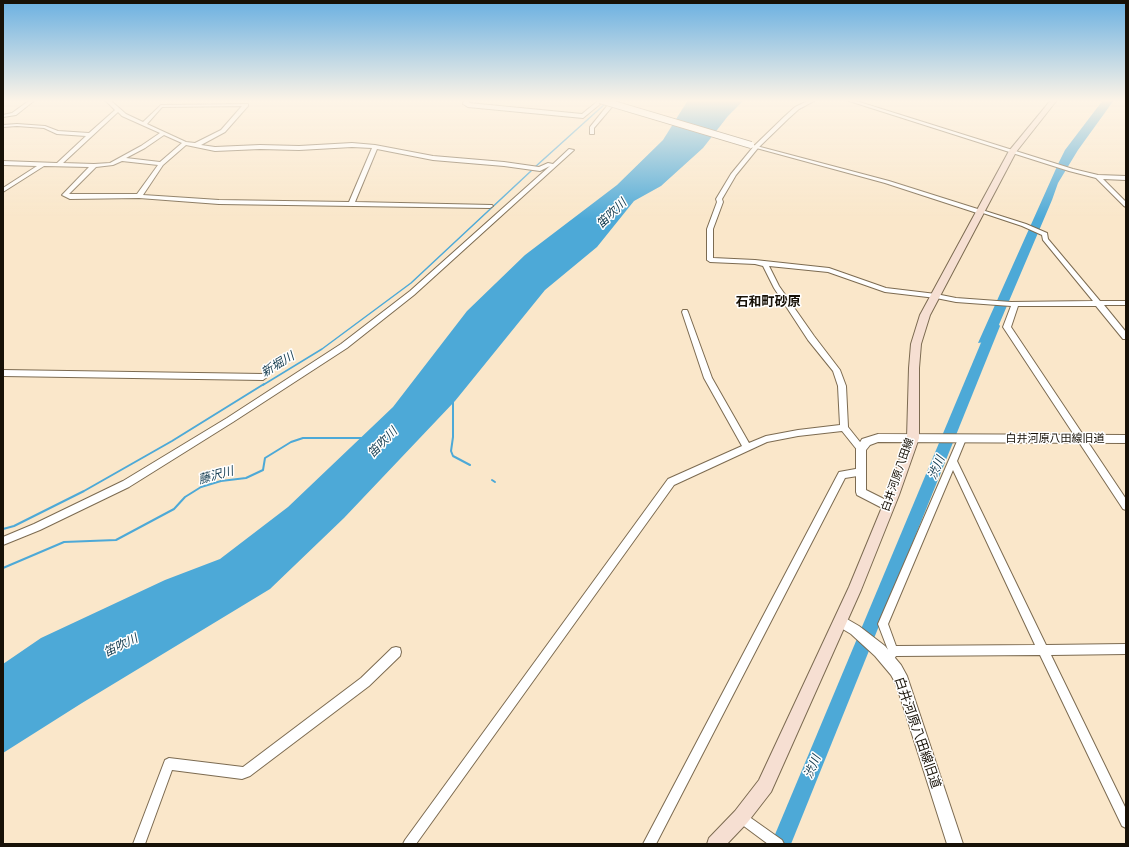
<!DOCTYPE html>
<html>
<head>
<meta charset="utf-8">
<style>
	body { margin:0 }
	#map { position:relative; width:1129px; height:847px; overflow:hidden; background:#fae7ca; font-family:"DejaVu Sans",sans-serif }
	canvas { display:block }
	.frame { position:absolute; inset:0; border:4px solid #171107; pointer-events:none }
</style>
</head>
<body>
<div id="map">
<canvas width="1129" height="847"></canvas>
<div class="frame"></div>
</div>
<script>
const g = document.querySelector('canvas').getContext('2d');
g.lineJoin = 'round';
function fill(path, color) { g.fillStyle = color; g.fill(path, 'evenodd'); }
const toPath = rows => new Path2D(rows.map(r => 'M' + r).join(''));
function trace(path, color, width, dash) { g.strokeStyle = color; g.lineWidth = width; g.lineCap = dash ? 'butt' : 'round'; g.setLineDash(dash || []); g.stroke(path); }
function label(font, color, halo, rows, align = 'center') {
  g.font = font + ' "DejaVu Sans","Noto Sans JP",sans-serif'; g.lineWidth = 3; g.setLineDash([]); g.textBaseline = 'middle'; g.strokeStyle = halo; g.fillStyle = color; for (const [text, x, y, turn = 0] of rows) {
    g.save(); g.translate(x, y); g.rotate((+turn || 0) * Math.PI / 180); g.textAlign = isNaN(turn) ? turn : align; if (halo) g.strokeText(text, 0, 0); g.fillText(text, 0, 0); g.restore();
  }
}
const water = toPath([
	[688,100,744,100,728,116,703,148,661,186,634,201,597,247,545,290,455,401,344,518,270,589,82,703,3,753,3,664,41,638,165,580,220,559,288,507,393,407,467,311,525,255,617,185,663,140],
	[1103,100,1114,100,1078,150,1058,183,1052,200,992,341,978,343,1059,162,1065,150]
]);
const streamFar1 = toPath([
	[535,167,606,103],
	[263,385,322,349,411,283,531,171]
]);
const stream = toPath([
	[453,401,453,437,451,451,453,456,470,465],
	[492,480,495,482],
	[3,529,14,526,84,491,172,441,264,384],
	[3,568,64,542,116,540,174,509,185,497,201,487,221,481,246,478,263,470,265,458,291,442,303,438,363,438]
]);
const river = toPath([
	[994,322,998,323,1000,326,791,844,771,844,988,326,990,323,994,322]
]);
const minor = toPath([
	[30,100,35,100,16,115,3,117,3,115,12,113,30,100],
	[105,100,110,100,126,114,143,122,161,105,248,104,248,106,225,132,201,145,215,147,260,145,299,146,352,143,375,145,433,156,504,162,539,167,548,163,553,164,569,149,574,150,414,295,347,348,233,422,129,487,40,530,3,545,3,537,34,524,123,481,227,418,341,344,410,291,550,166,540,171,504,166,433,160,377,149,355,202,492,205,493,206,490,208,219,204,139,198,70,199,62,195,89,167,44,166,3,192,3,188,37,166,3,165,3,161,57,163,86,136,57,134,44,128,17,126,3,127,3,125,17,124,45,126,58,131,89,133,115,110,105,100],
	[242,106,221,130,195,143,186,142,147,124,162,107,242,106],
	[118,112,122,116,160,133,141,146,110,163,94,164,63,163,118,112],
	[164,135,182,143,160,162,126,158,145,148,164,135],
	[186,145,215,151,260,149,299,150,352,147,372,148,349,202,219,200,143,195,163,165,186,145],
	[122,161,158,165,137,194,69,194,96,167,113,165,122,161],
	[615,100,620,100,611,108,594,128,594,134,590,134,590,127,607,106,615,100],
	[810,100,816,100,799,109,789,118,758,148,736,175,722,199,723,202,713,229,713,258,755,260,829,268,886,288,936,294,956,298,1011,302,1093,301,1043,240,1042,235,1022,226,977,211,982,210,1026,224,1047,233,1048,239,1100,301,1126,301,1126,305,1104,305,1126,332,1126,339,1123,339,1096,306,1018,306,1011,327,1126,499,1126,510,1123,509,1003,327,1011,306,956,302,936,298,885,292,828,272,769,266,779,286,814,336,840,370,846,386,848,427,864,447,865,449,864,451,858,451,842,431,798,436,767,442,674,485,416,844,403,844,405,840,668,479,742,446,704,378,682,312,683,310,687,310,688,312,712,378,749,443,766,436,798,430,840,425,838,386,833,371,808,340,774,288,763,266,755,264,710,262,707,260,707,229,717,202,716,199,731,174,754,146,785,116,795,107,810,100],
	[846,100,853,100,1073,169,1098,175,1126,176,1126,180,1103,179,1126,202,1126,207,1124,206,1096,178,1069,171,846,100],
	[3,370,263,374,267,377,263,380,3,376,3,370],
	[962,436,965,437,966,439,957,461,1046,645,1126,644,1126,654,1051,655,1126,809,1126,828,1122,826,1040,655,896,656,891,664,887,665,883,664,882,660,888,650,878,624,958,439,959,437,962,436],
	[953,470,1035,645,896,646,888,624,953,470],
	[861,468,864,469,865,472,864,475,845,478,656,844,643,844,839,472,861,468],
	[396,647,400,648,401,652,400,656,369,686,250,776,242,779,172,770,145,844,133,844,165,760,169,758,243,767,361,678,392,648,396,647],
	[741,811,782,840,784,844,768,844,737,821,735,817,737,813,741,811]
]);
const tertiary = toPath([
	[464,100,470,100,469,103,582,114,599,100,605,100,583,118,468,107,463,104,464,100],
	[749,144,889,181,984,211,983,213,977,213,885,183,749,146,749,144],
	[878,434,1126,435,1126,443,878,442,870,445,866,450,866,490,892,503,894,506,892,509,888,511,857,495,856,492,856,449,862,439,878,434],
	[840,615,859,626,885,646,901,665,907,676,963,844,947,844,896,684,891,675,875,656,851,634,836,625,834,621,836,617,840,615]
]);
const secondary = toPath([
	[1051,100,1057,100,1016,152,930,315,921,344,919,368,919,438,899,495,861,590,771,792,747,823,727,844,707,844,709,838,735,811,759,780,849,587,887,495,907,438,909,368,911,344,920,315,1009,151,1051,100]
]);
const tertiaryBridge = toPath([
	[600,100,751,145]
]);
const streetNames = [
	["白井河原八田線旧道",1055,439],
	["白井河原八田線",898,475,-71]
];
const waterNames = [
	["笛吹川",612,214,-44],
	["新堀川",278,365,-31],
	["笛吹川",383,443,-46],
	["渋川",937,468,-67],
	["藤沢川",216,476,-15],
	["笛吹川",121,646,-26],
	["渋川",813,767,-67]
];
const quarterNames = [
	["石和町砂原",768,303]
];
const nearStreetnames = [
	["白井河原八田線旧道",917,733,71]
];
fill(water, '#4da9d7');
trace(streamFar1, '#4da9d7', 1.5);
trace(stream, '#4da9d7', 2);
fill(river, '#4da9d7');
trace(minor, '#7c6b51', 2);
trace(tertiary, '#7c6b51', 2);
trace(secondary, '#7c6b51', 2);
fill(minor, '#fff');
fill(tertiary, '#fff');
fill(secondary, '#f6dfd2');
trace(tertiaryBridge, '#7c6b51', 8, []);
trace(tertiaryBridge, '#fff', 6);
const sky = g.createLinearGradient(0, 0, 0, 219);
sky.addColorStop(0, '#6ab0e1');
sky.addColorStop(0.46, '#fdf4e7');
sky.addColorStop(1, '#fdf4e700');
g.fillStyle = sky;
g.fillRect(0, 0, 1129, 219);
label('11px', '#171107', '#fff', streetNames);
label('italic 12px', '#194054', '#fff', waterNames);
label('bold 13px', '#171107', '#fff', quarterNames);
label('13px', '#171107', '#fff', nearStreetnames);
</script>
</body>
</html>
